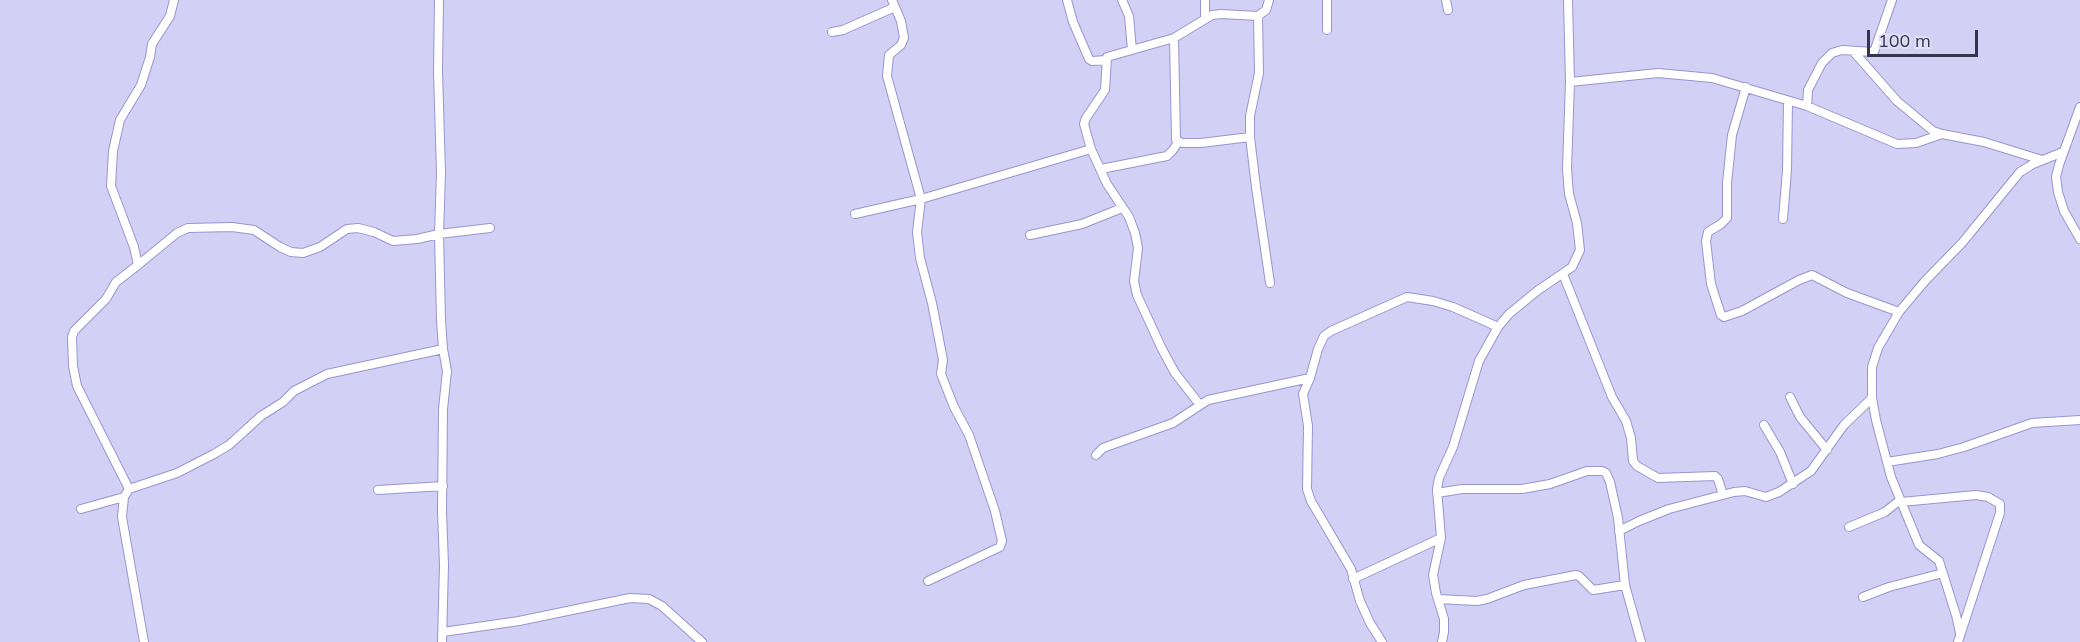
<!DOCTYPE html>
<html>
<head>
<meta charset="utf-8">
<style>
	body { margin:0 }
	#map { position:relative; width:2080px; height:642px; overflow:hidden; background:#d2d1f5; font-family:Mulish,sans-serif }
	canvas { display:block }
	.scale { position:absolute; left:1867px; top:30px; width:111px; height:27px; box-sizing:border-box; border:3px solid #36354d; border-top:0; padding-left:8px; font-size:18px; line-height:21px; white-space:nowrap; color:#36354d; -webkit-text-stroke:4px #e0dff8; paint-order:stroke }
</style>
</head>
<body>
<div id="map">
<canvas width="2080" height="642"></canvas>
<div class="scale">100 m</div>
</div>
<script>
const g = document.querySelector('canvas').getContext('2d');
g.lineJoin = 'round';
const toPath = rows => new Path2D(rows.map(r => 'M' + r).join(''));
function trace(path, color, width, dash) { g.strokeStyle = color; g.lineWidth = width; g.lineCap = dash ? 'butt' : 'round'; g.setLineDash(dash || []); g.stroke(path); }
const minor = toPath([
	[439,0,438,72,441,172,439,234,441,320,443,349,447,371,443,409,442,511,444,565,442,642],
	[892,0,901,21,904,38,901,45,889,55,887,76,921,199,917,232,920,258,932,303,943,360,941,374,954,407,969,435,995,511,1002,541,1000,547,928,581],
	[1067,0,1073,22,1089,59,1092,61,1106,60],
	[1122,0,1129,16,1132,50],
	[1205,0,1205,18],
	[1269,0,1266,10,1258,16,1259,73,1250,116,1250,137,1256,187,1270,283],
	[1446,0,1448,10],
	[1327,30,1327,0],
	[832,32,843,30,895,7],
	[1174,38,1176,140,1182,143,1201,143,1250,137],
	[1853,51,1897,101,1933,131,1942,134,1984,142,2042,160],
	[1570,82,1658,73,1712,78,1807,106,1897,144,1916,143,1942,134],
	[1746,87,1732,135,1727,183,1727,218,1721,224,1708,232,1706,241,1711,284,1721,315,1724,317,1742,311,1799,280,1812,275,1847,293,1899,312],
	[1807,106,1808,90,1822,63,1832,53,1842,50,1874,52,1892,0],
	[2080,107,2059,165,2056,177,2058,192,2064,211,2080,239],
	[1101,169,1167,156,1173,150,1178,142],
	[855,214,921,199,1091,149],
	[1783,219,1787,170,1788,101],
	[1030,235,1082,224,1122,208],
	[138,265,177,233,188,228,232,227,254,230,280,247,291,252,303,253,320,247,347,229,358,228,374,232,393,241,417,239,439,234,490,228],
	[1563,274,1612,397,1626,421,1631,438,1633,461,1637,466,1658,478,1715,476,1718,479,1723,495],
	[1790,397,1800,417,1827,450],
	[1200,405,1175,373,1162,349,1137,295,1134,281,1138,248,1135,233,1129,217,1107,184,1091,149,1084,124,1086,118,1105,90,1107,57,1174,38,1212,15,1221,14,1258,16],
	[1764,425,1780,452,1793,484],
	[1096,455,1103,448,1114,444,1173,423,1208,400,1310,378],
	[1887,462,1938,454,1964,447,2032,423,2080,420],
	[129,489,77,386,73,366,72,337,74,331,106,299,116,282,138,265,134,247,111,186,113,151,120,120,141,85,150,57,152,44,170,16,174,0],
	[378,490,443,486],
	[1437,493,1462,489,1522,489,1550,484,1587,471,1602,471,1606,473,1610,482,1618,518,1625,585,1641,642],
	[1901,502,1976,495,1988,497,2000,504,2000,513,1958,642],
	[81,509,124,497],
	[1849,527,1885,512,1900,500],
	[1619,531,1639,521,1669,509,1734,492,1745,491,1766,497,1779,492,1811,471,1844,425,1872,398],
	[1353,579,1441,538],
	[1863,597,1889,587,1943,573],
	[1438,599,1477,601,1487,599,1524,585,1576,575,1579,576,1593,590,1625,585],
	[443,632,519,621,630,598,649,599,662,606,702,642],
	[1960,633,1956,615,1939,561,1919,545,1891,477,1876,420,1872,398,1872,367,1878,348,1899,312,1925,281,1962,243,2020,172,2033,164,2063,152],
	[144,642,122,517,124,497,129,489,177,473,214,454,229,445,261,416,283,402,294,391,327,374,443,349],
	[1382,642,1370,623,1360,601,1351,569,1311,501,1307,489,1308,426,1303,394,1310,378,1318,349,1324,336,1331,331,1407,297,1433,301,1453,307,1498,327],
	[1442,642,1444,632,1444,619,1436,593,1433,575,1441,538,1437,489,1439,478,1453,447,1479,361,1498,327,1509,314,1537,291,1572,267,1580,250,1577,223,1569,194,1567,169,1570,82,1568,0]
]);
trace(minor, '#9895ce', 10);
trace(minor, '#fff', 8);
</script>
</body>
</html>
